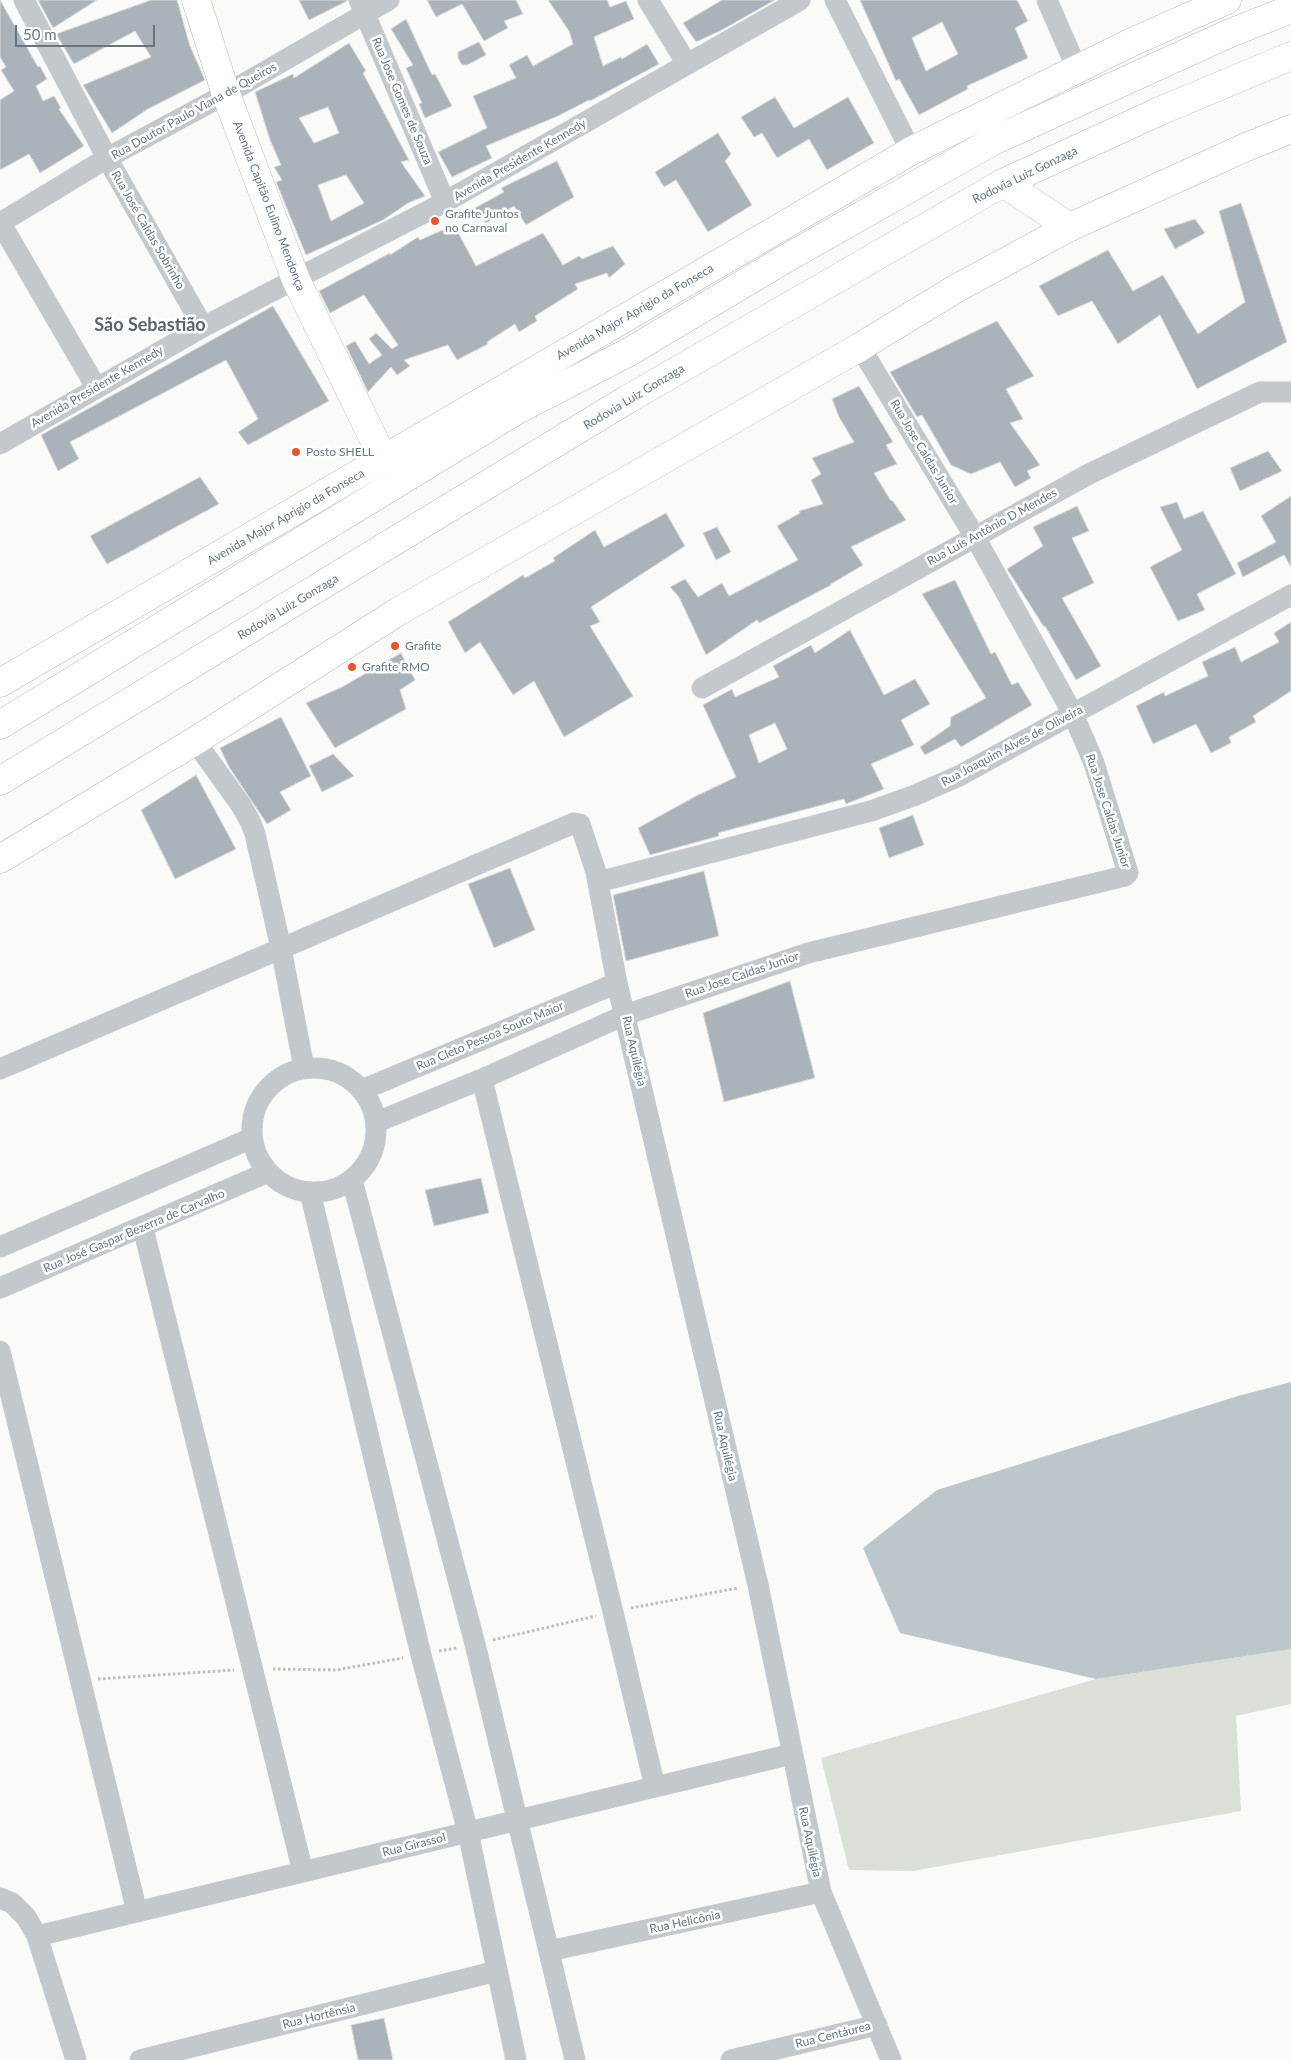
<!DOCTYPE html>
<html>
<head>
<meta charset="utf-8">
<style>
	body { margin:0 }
	#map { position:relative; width:1291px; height:2060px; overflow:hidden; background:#fafaf8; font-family:Lato,sans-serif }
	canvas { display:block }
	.scale { position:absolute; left:15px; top:25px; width:140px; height:22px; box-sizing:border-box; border:2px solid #657683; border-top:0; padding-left:6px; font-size:15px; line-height:18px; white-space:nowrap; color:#657683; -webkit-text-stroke:4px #fff; paint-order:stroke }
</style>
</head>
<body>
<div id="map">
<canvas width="1291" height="2060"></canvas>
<div class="scale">50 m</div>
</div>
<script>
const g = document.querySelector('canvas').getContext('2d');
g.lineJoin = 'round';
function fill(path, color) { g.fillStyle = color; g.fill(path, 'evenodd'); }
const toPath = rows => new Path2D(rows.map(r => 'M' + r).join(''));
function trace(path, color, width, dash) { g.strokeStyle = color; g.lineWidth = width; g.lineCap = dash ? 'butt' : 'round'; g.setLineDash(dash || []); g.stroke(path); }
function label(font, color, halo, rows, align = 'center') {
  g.font = font + ' Lato,sans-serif'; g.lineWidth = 5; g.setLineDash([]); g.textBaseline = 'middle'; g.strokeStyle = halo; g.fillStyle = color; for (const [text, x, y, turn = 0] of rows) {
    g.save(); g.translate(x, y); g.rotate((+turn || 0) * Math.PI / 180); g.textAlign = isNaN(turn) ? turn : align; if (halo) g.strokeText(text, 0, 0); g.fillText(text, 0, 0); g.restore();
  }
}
const green = toPath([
	[1291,1649,1291,1704,1236,1716,1241,1811,913,1871,849,1870,821,1758,1096,1679]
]);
const water = toPath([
	[1291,1382,1291,1649,1096,1679,900,1633,863,1548,937,1490,1238,1396]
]);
const building = toPath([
	[0,0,38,67,40,66,47,79,36,86,43,101,54,96,61,108,59,109,84,146,40,173,29,154,0,170,0,100,14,91,1,70,6,67,0,57,0,0],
	[38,0,97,0,53,28,38,0],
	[151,0,177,0,190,46,205,80,148,109,112,133,83,85,151,57,135,31,74,64,56,34,151,0],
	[299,0,347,0,347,1,309,20,299,0],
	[427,0,516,0,523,14,504,21,508,28,484,41,462,4,436,17,427,0],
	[548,0,607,0,610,7,626,1,634,19,594,37,603,66,621,57,622,59,647,44,659,64,590,101,589,100,558,116,486,146,492,158,452,177,438,152,487,128,473,96,516,78,509,65,527,55,533,66,573,44,569,31,548,0],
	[722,0,775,0,720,31,696,42,683,23,722,0],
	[860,0,1017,0,1028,21,1015,28,1028,58,967,86,968,89,919,115,899,79,896,81,860,0],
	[942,22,958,54,926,71,912,38,942,22],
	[406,19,432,75,435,74,452,106,425,118,419,104,422,103,406,68,413,65,391,29,406,19],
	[479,42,486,55,467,65,462,65,458,58,458,52,479,42],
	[349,43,366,71,363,73,409,160,401,162,425,196,408,203,383,220,306,255,276,182,282,180,274,167,281,165,270,140,255,92,293,74,294,78,349,43],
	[328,107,339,133,314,143,299,118,328,107],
	[346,175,364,203,331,221,318,185,346,175],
	[775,97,794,128,848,97,874,143,827,170,809,139,777,158,762,133,754,137,741,117,775,97],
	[718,133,731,154,725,161,752,205,708,232,676,180,664,187,655,172,718,133],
	[557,161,574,197,526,225,514,206,486,223,475,208,504,192,501,188,557,161],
	[1241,203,1287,342,1197,389,1160,315,1118,344,1092,301,1058,316,1039,286,1108,250,1133,291,1163,275,1198,334,1245,302,1219,211,1241,203],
	[1195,219,1205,233,1175,249,1164,229,1195,219],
	[454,225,476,266,543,233,563,265,579,256,582,259,613,246,625,264,609,278,607,273,575,284,578,289,535,316,537,321,519,332,515,324,487,342,488,344,457,360,448,345,404,360,410,366,397,375,391,367,368,392,346,346,355,341,369,364,382,355,369,339,376,333,392,349,398,345,364,295,330,313,319,291,390,253,390,255,418,237,420,240,454,225],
	[273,306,329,401,248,445,238,432,258,419,226,360,70,442,79,459,58,471,41,435,273,306],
	[997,321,1034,376,1006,389,1023,419,1010,423,1040,465,1027,471,1031,478,1015,487,1000,462,971,474,951,465,922,415,917,417,890,372,997,321],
	[859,386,893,442,886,445,897,464,874,473,891,501,892,500,906,520,851,547,863,565,831,584,831,585,759,623,757,620,706,655,679,597,670,587,685,579,698,597,722,583,729,596,798,560,777,526,800,513,799,511,823,504,811,480,821,474,812,458,854,442,839,417,832,399,859,386],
	[1268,451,1282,471,1240,491,1230,468,1268,451],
	[200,477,219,504,107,564,90,536,200,477],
	[1291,496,1291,567,1284,555,1243,577,1237,563,1276,542,1261,516,1291,496],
	[1177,502,1184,519,1203,511,1236,574,1197,594,1205,610,1178,621,1150,567,1182,550,1160,507,1177,502],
	[1077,506,1089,531,1072,538,1094,583,1062,598,1101,666,1076,680,1045,626,1044,627,1007,569,1043,546,1033,527,1077,506],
	[666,513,685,546,591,607,600,622,590,626,633,696,564,737,534,681,513,695,480,642,465,653,448,622,523,575,525,578,555,561,553,558,595,530,604,547,666,513],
	[717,527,731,552,716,560,703,533,717,527],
	[955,580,991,654,995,652,1012,685,1018,682,1032,705,961,747,955,739,925,755,920,747,950,726,951,717,986,698,922,594,955,580],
	[1291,622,1291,691,1253,716,1256,722,1229,737,1231,743,1211,753,1196,724,1153,744,1136,706,1164,692,1165,696,1208,676,1202,662,1235,647,1241,662,1279,642,1274,633,1291,622],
	[850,630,884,695,915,679,930,704,901,720,914,745,871,764,884,789,846,804,844,799,718,833,719,836,650,855,638,828,696,796,736,777,703,705,732,689,735,697,779,677,773,666,811,645,815,653,850,630],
	[775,723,787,749,759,763,749,735,775,723],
	[401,653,415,680,400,690,406,709,335,748,306,703,342,687,401,653],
	[281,717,311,776,280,792,291,810,267,824,229,767,220,748,281,717],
	[333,754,354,776,322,792,309,766,333,754],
	[196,775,236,849,175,879,141,810,196,775],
	[913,815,924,845,889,858,879,828,913,815],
	[510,868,535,930,494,948,468,884,510,868],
	[704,871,719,936,626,961,613,895,704,871],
	[790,981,815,1078,724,1102,703,1013,790,981],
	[481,1178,489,1213,434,1226,425,1190,481,1178],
	[384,2018,393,2060,358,2060,351,2025,384,2018]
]);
const path = toPath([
	[631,1608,738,1588],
	[493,1640,596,1616],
	[439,1651,457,1648],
	[273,1669,336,1670,403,1658],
	[98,1679,234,1670]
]);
const minor = toPath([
	[24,0,107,158,203,327],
	[359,0,445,202],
	[648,0,687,64],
	[835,0,911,151],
	[1047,0,1077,69],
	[0,222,96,387],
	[0,223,107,158,226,94,389,0],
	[0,444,203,327,445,202,800,0],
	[702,688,1089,474,1260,392,1291,392],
	[195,741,241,805,250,821,255,834,281,948,304,1068],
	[598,882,871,811,913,796,959,776,1291,595],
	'252 1130a62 62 0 1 1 124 0a62 62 0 1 1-124 0Z',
	[0,1069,574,823,580,824,596,872,617,983,758,1585,821,1892,891,2060],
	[482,1079,613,1612,655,1787],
	[362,1090,617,983],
	[377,1122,482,1079,625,1015,808,953,1125,876,1128,873,1094,763,1073,714,975,537,860,347],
	[352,1180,475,1644,575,2060],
	[310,1192,421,1655,468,1832,516,2060],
	[143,1228,303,1872],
	[0,1247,252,1138],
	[0,1288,268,1172],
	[0,1351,137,1912],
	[0,1898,12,1903,26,1917,37,1936,76,2060],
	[37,1936,792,1754],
	[549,1951,821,1892],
	[140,2060,497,1971],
	[731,2060,877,2025]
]);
const secondary = toPath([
	[196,0,226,94,296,280,384,460]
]);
const primary = toPath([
	[0,683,911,151,1132,42,1227,0],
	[0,859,195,741,399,611,860,347,957,288,1070,227,1244,148,1291,129]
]);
const trunk = toPath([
	[1003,183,1070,227],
	[0,725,517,410,629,352,785,259,993,141,1228,34,1291,9],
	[0,781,628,399,1003,183,1160,111,1291,56]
]);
const markers = [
	[435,221,5,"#e4572e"],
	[296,452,5,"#e4572e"],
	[395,646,5,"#e4572e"],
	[352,667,5,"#e4572e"]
];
const streetNames = [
	["Rua Jose Gomes de Souza",402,101,67],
	["Rua Doutor Paulo Viana de Queiros",194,111,-29],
	["Avenida Presidente Kennedy",520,160,-30],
	["Rodovia Luiz Gonzaga",1025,175,-26],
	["Avenida Capitão Eulino Mendonça",269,206,69],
	["Rua José Caldas Sobrinho",148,230,60],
	["Avenida Major Aprigio da Fonseca",635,312,-30],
	["Avenida Presidente Kennedy",97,387,-30],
	["Rodovia Luiz Gonzaga",634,397,-31],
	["Rua Jose Caldas Junior",924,452,59],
	["Avenida Major Aprigio da Fonseca",286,517,-30],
	["Rua Luís Antônio D Mendes",992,527,-29],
	["Rodovia Luiz Gonzaga",288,607,-31],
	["Rua Joaquim Alves de Oliveira",1012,746,-28],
	["Rua Jose Caldas Junior",1108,811,72],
	["Rua Jose Caldas Junior",742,975,-19],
	["Rua Cleto Pessoa Souto Maior",490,1036,-23],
	["Rua Aquilégia",634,1051,77],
	["Rua José Gaspar Bezerra de Carvalho",134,1231,-23],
	["Rua Aquilégia",725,1446,77],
	["Rua Aquilégia",810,1842,78],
	["Rua Girassol",414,1845,-14],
	["Rua Helicônia",685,1922,-12],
	["Rua Hortênsia",319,2016,-14],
	["Rua Centáurea",833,2035,-14]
];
const poiNames = [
	["Grafite Juntos",445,214],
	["no Carnaval",445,228],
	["Posto SHELL",306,452],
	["Grafite",405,646],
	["Grafite RMO",362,667]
];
const districtNames = [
	["São Sebastião",150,325]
];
fill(green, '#dadfd7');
fill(water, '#bbc7cb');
fill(building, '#aab3b9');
trace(building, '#dcdcda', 1);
trace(secondary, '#b3babf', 29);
trace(primary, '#b5babe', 29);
trace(trunk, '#b4b9bd', 29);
trace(path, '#bbbfc2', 3, [2.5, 2.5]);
trace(minor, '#c3c8cc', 21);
trace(secondary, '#fff', 28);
trace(primary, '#fff', 28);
trace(trunk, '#fff', 28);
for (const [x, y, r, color] of markers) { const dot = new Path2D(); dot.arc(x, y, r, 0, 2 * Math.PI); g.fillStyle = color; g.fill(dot); trace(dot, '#fff', 2); }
label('12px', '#657683', '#fff', streetNames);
label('12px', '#657683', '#fff', poiNames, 'left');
label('bold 18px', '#57646e', '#fff', districtNames);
</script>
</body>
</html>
